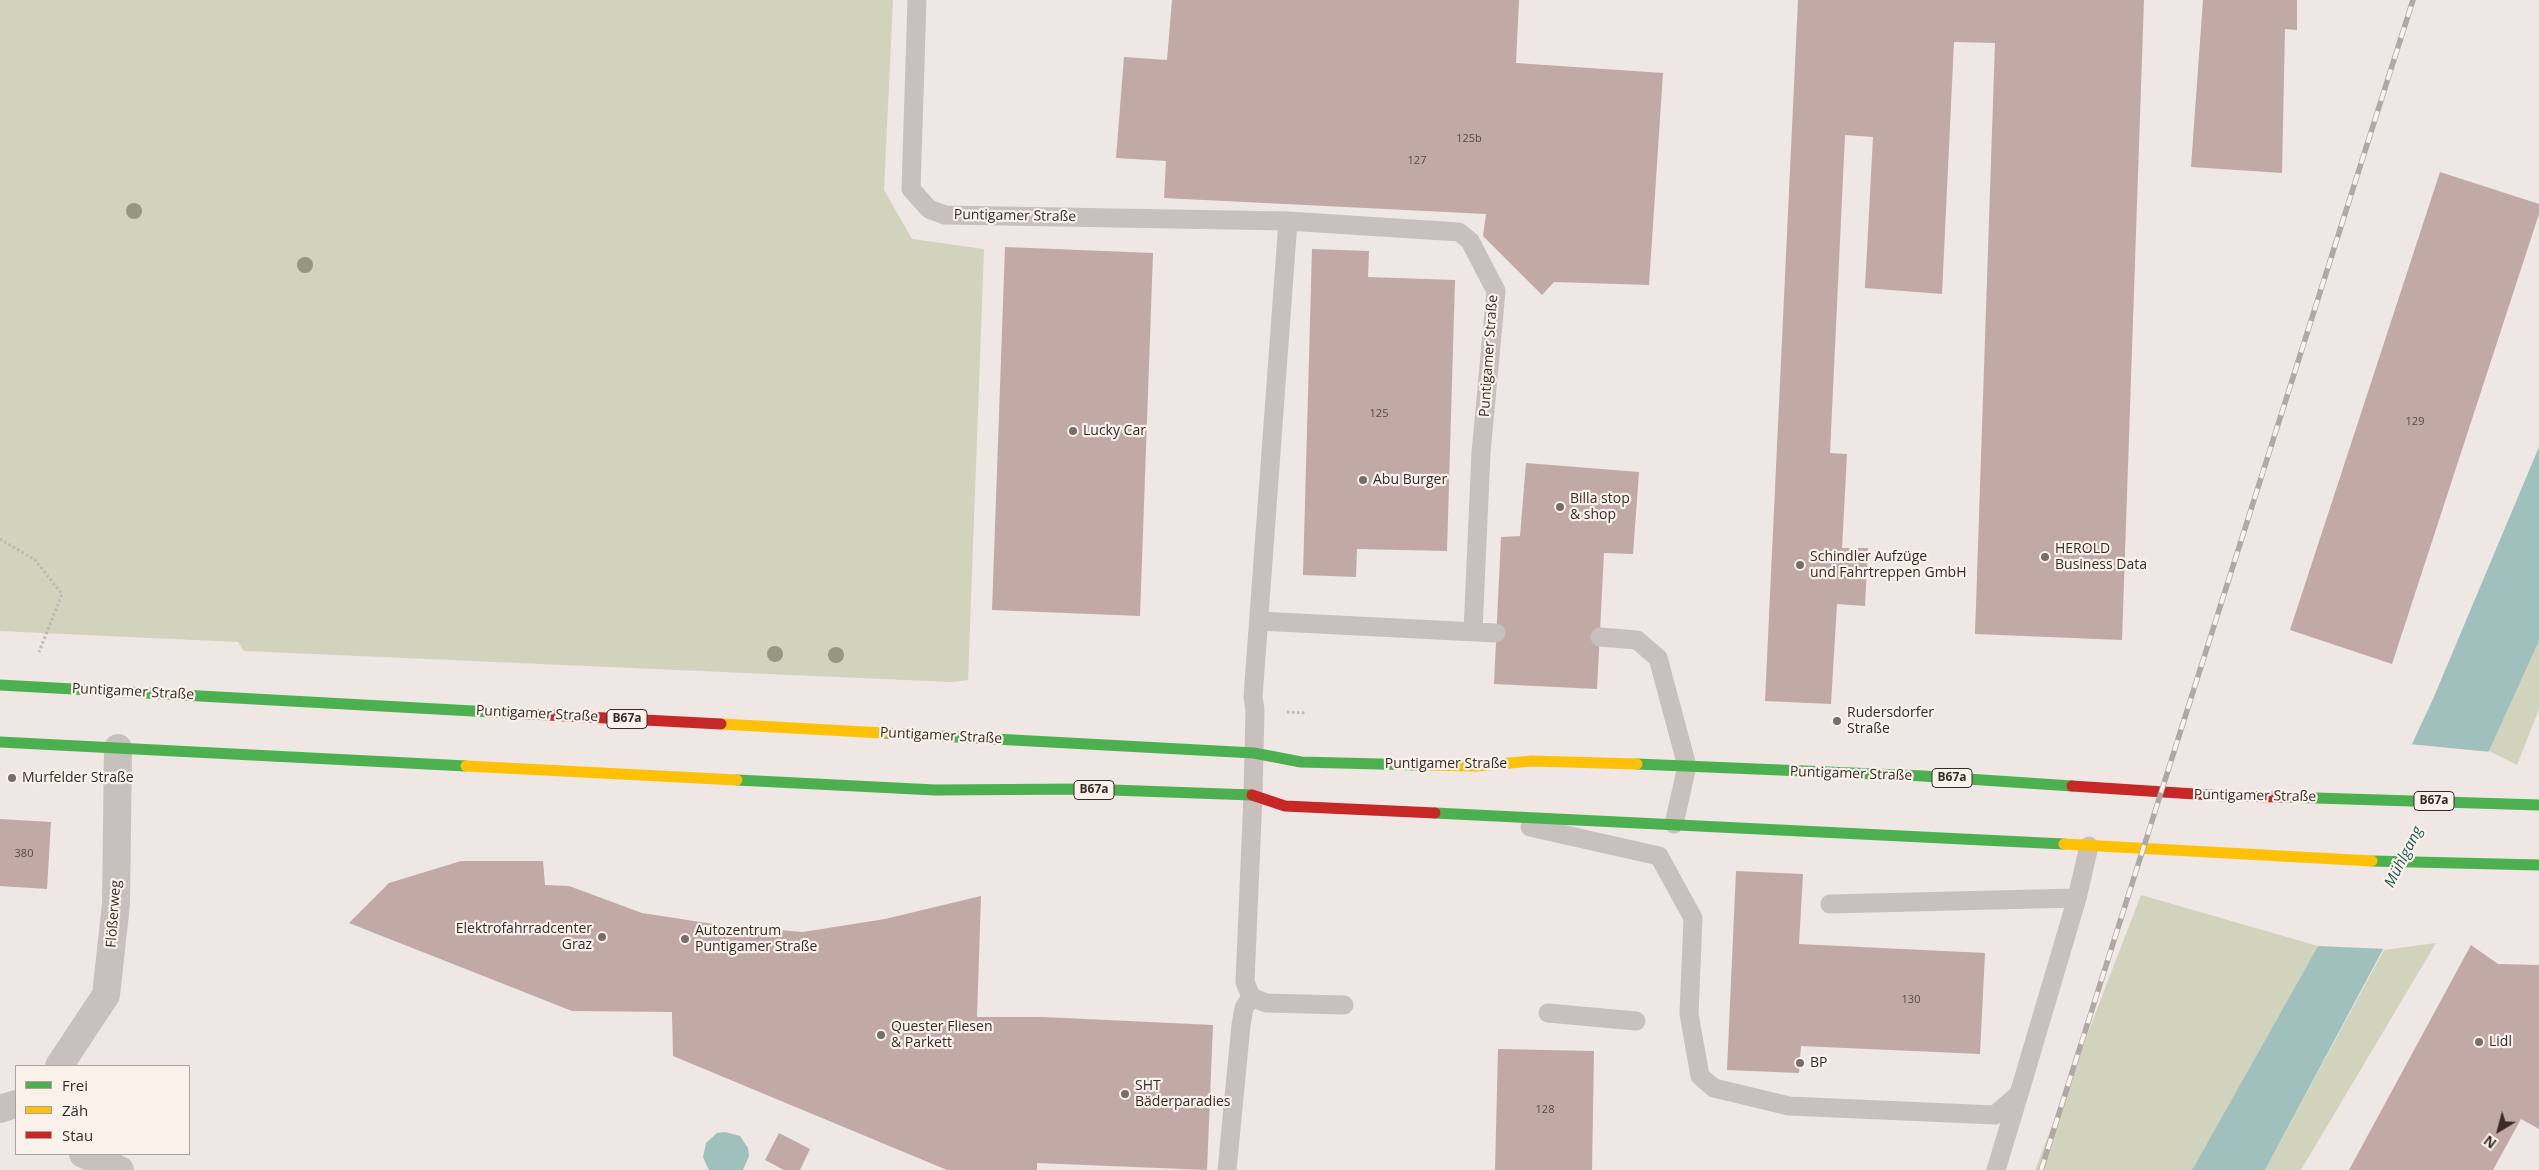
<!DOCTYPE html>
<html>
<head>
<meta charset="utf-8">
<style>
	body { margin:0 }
	#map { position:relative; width:2539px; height:1170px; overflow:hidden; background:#eee7e3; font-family:"Open Sans",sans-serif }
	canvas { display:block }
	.legend { position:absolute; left:15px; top:1065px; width:175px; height:90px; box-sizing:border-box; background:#faf1eb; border:1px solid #aca29d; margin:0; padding:6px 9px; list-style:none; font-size:15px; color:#382c29 }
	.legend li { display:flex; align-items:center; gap:10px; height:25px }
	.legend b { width:25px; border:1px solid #aca29d }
	.north { position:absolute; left:2474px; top:1105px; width:50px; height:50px; -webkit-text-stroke:4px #faf1eb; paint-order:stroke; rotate:217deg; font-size:14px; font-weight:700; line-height:20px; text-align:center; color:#382c29 }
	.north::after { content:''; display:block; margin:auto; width:18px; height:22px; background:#382c29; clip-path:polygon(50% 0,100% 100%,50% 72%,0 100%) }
</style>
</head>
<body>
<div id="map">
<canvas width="2539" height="1170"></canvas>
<ul class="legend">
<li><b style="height:6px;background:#4caf50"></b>Frei</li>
<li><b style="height:6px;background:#ffc107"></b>Zäh</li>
<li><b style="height:6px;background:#c62828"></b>Stau</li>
</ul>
<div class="north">N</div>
</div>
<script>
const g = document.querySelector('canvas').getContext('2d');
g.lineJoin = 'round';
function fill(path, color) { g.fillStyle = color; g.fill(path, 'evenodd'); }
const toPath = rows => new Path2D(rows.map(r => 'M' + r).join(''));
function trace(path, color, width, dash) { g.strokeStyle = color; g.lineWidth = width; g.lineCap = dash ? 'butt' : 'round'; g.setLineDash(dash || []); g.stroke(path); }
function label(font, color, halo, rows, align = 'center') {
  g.font = font + ' "Open Sans",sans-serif'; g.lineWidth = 4.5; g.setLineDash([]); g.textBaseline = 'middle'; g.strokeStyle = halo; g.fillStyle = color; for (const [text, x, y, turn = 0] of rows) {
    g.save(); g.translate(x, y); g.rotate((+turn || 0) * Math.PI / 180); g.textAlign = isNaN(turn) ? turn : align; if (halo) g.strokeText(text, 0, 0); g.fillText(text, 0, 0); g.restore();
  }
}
const green = toPath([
	[0,0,893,0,884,190,912,239,984,249,968,680,952,682,244,651,238,642,0,631],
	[2539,641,2539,709,2517,765,2489,751],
	[2141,895,2318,946,2192,1170,2035,1170],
	[2436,943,2301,1170,2265,1170,2384,950]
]);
const water = toPath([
	[2539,447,2539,641,2489,751,2265,1170,2192,1170,2318,946,2433,699],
	[725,1132,740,1136,748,1148,749,1156,743,1170,709,1170,706,1164,703,1157,706,1143,717,1133]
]);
const pier = toPath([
	[2409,744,2491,752,2387,949,2318,946,2323,929]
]);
const building = toPath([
	[1172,0,1519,0,1516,63,1663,73,1649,285,1554,282,1542,295,1483,236,1486,214,1164,198,1166,161,1116,158,1124,57,1167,60],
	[1798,0,2144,0,2122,640,1975,634,1995,43,1954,42,1942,294,1865,288,1873,137,1845,135,1830,453,1847,454,1842,548,1868,548,1865,606,1837,604,1831,704,1765,701],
	[2203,0,2297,0,2297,30,2285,29,2282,173,2191,167],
	[2440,172,2539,204,2539,214,2392,664,2290,630],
	[1005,247,1153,253,1140,616,992,610],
	[1312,249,1369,251,1368,277,1455,280,1447,551,1357,549,1356,577,1303,575],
	[1526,463,1639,472,1633,554,1604,553,1597,689,1494,684,1501,537,1520,536],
	[0,819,51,822,47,889,0,886],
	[461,861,543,861,545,885,569,886,642,913,720,925,803,932,885,919,981,896,977,1017,1043,1017,1213,1025,1207,1170,1037,1163,1037,1170,947,1170,673,1056,672,1012,572,1011,349,923,389,883],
	[1736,871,1803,874,1799,944,1985,953,1980,1054,1801,1046,1799,1073,1727,1070],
	[2471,945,2498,964,2539,965,2539,1129,2521,1119,2493,1170,2349,1170],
	[1498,1049,1594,1051,1592,1170,1495,1170],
	[779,1133,810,1149,800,1170,784,1170,765,1160]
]);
const path = toPath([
	[0,539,35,560,62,594,39,652],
	[1287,712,1307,713]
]);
const lane = toPath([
	[917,0,911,189,929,209,945,215,1288,221,1459,232,1470,241,1496,291,1481,453,1473,631],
	[1288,221,1253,697,1255,710,1253,795,1245,982,1251,997,1266,1003,1344,1005],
	[1259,621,1496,633],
	[1600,637,1637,640,1658,658,1687,766,1674,824],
	[1530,827,1659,856,1693,918,1689,1014,1700,1076,1714,1088,1789,1106,1995,1115,2019,1094,2077,898,2089,846],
	[1830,904,2077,898],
	[1548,1013,1636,1021],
	[1227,1170,1241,1025,1244,1008,1251,997],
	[1996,1170,2019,1094]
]);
const street = toPath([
	[59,1066,106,995,116,904,118,748],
	[0,1109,16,1104],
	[83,1154,120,1170]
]);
const fast = toPath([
	[0,685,491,712],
	[883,733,1254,753,1301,762,1418,765],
	[0,742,466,766],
	[1637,764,1923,776,2072,786],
	[737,780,935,790,1084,789,1252,795],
	[2284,797,2539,805],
	[1435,813,2064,844],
	[2372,861,2539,865]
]);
const slow = toPath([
	[721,724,883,733],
	[1418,765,1477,766,1532,761,1637,764],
	[466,766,737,780],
	[2064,844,2372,861]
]);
const jam = toPath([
	[491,712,721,724],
	[2072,786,2225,796,2284,797],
	[1252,795,1285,806,1435,813]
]);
const rail = toPath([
	[2041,1170,2413,0]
]);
const trees = [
	[134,211],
	[305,265],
	[775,654],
	[836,655]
];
const markers = [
	[1073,431,5,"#786d6a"],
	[1363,480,5,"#786d6a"],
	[1560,507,5,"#786d6a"],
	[2045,557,5,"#786d6a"],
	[1800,565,5,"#786d6a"],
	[1837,721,5,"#786d6a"],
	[12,778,5,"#786d6a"],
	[602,937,5,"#786d6a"],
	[685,939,5,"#786d6a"],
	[881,1035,5,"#786d6a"],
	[2479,1042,5,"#786d6a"],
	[1800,1063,5,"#786d6a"],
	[1125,1094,5,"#786d6a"]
];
const numberNames = [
	["125b",1469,139],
	["127",1417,161],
	["125",1379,414],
	["129",2415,422],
	["380",24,854],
	["130",1911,1000],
	["128",1545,1110]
];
const shields = [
	[627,719,40],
	[1952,778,40],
	[1094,790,40],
	[2434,801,40]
];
const shieldNames = [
	["B67a",627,719],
	["B67a",1952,778],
	["B67a",1094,790],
	["B67a",2434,801]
];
const streetNames = [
	["Puntigamer Straße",1015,216,1],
	["Puntigamer Straße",1489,356,-86],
	["Puntigamer Straße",133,692,3],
	["Puntigamer Straße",537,714,3],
	["Puntigamer Straße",941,736,3],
	["Puntigamer Straße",1446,764],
	["Puntigamer Straße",1851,774,2],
	["Puntigamer Straße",2255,796,1],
	["Flößerweg",114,914,-86]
];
const poiNames = [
	["Lucky Car",1083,431],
	["Abu Burger",1373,480],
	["Billa stop",1570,499],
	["& shop",1570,515],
	["HEROLD",2055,549],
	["Business Data",2055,565],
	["Schindler Aufzüge",1810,557],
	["und Fahrtreppen GmbH",1810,573],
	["Rudersdorfer",1847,713],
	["Straße",1847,729],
	["Murfelder Straße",22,778],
	["Elektrofahrradcenter",592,929,"right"],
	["Graz",592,945,"right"],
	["Autozentrum",695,931],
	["Puntigamer Straße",695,947],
	["Quester Fliesen",891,1027],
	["& Parkett",891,1043],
	["Lidl",2489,1042],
	["BP",1810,1063],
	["SHT",1135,1086],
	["Bäderparadies",1135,1102]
];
const waterNames = [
	["Mühlgang",2404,857,-63]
];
fill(green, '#d1d3bd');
fill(water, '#9fc0bc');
fill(pier, '#eee7e3');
fill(building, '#c1a9a5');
trace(path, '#c0b8b4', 3, [2.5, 2.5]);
trace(lane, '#c7c0bc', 19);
trace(street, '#c7c0bc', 28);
trace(fast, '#4caf50', 11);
trace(slow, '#ffc107', 11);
trace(jam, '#c62828', 11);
trace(rail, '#afa8a5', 5.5);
trace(rail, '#faf1eb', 4, [11]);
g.fillStyle = '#95987f';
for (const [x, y] of trees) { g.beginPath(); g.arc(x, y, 8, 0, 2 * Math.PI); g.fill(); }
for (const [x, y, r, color] of markers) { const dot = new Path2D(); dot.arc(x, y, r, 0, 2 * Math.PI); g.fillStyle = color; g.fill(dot); trace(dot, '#faf1eb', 2); }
label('11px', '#5a4b48', null, numberNames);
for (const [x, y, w] of shields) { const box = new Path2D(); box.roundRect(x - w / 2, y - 9.5, w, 19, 4); g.fillStyle = '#faf1eb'; g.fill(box); trace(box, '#382c29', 1); }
label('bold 12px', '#382c29', null, shieldNames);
label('14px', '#382c29', '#faf1eb', streetNames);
label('14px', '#382c29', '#faf1eb', poiNames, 'left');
label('italic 15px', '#1e5a57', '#faf1eb', waterNames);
</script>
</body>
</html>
